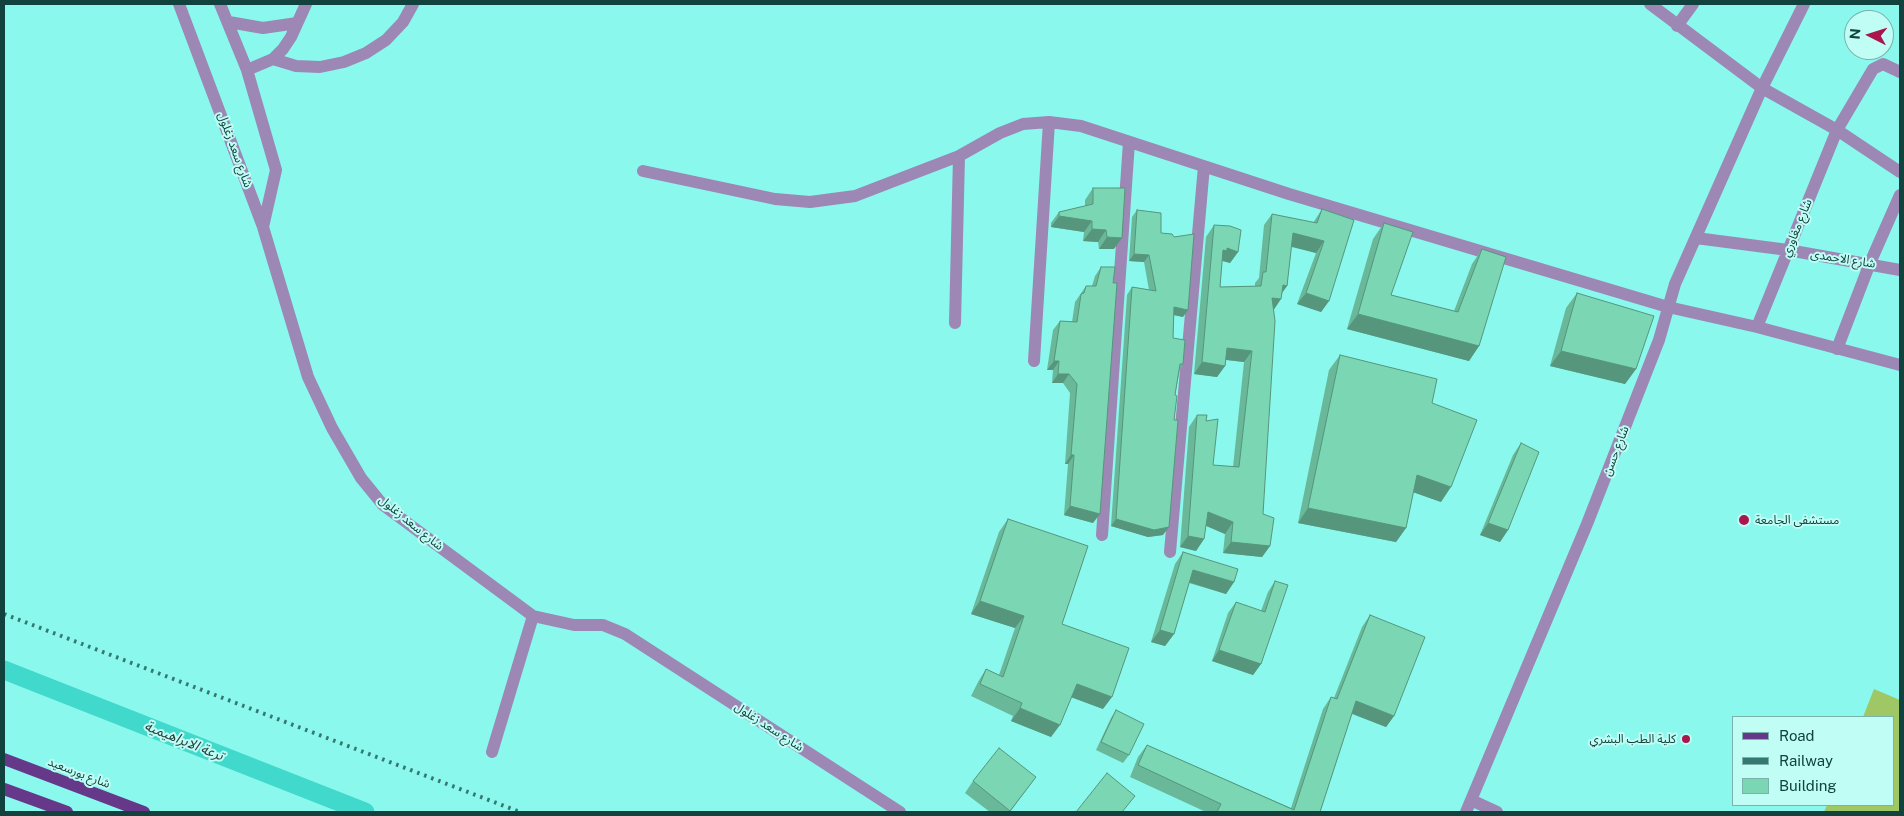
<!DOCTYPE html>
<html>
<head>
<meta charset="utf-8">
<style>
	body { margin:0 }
	#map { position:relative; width:1904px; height:816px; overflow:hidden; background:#8af8ed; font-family:"Public Sans",sans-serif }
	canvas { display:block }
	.frame { position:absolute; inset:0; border:5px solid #11423e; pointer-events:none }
	.legend { position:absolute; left:1732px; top:716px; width:162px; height:90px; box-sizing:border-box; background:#c0fdf5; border:1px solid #7ab2ac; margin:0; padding:6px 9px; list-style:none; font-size:15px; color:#11423e }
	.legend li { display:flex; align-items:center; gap:10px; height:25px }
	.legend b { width:25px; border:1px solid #7ab2ac }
	.north { position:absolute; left:1844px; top:10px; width:50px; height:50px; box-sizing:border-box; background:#c0fdf5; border:1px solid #7ab2ac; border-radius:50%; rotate:275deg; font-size:14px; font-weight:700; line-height:20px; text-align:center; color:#11423e }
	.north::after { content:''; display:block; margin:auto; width:18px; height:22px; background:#aa174c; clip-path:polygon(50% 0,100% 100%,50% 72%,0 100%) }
</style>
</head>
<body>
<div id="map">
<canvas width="1904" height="816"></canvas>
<div class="frame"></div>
<ul class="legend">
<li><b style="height:6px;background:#653889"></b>Road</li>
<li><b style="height:6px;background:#357872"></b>Railway</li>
<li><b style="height:14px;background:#7ad6b3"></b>Building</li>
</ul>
<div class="north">N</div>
</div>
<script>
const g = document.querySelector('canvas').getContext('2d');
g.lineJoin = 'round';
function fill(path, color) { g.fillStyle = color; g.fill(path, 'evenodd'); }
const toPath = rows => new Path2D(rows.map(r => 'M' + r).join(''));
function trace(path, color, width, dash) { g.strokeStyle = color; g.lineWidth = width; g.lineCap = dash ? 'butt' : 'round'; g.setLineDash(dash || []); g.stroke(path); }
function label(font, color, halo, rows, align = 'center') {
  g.font = font + ' "Public Sans","Noto Sans Arabic",sans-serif'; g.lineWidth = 4; g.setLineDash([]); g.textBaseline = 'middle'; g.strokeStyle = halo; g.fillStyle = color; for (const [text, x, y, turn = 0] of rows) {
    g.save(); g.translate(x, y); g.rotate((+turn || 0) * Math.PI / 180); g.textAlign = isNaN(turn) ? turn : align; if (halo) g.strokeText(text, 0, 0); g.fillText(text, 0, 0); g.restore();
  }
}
const green = toPath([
	[1874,689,1900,700,1900,812,1824,812,1827,805,1893,805,1893,717,1863,717]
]);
const canal = toPath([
	[4,670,365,812]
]);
const minor = toPath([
	[179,4,263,227,308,377,332,428,361,478,383,505,533,616,574,625,603,625,625,634,900,812],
	[220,4,247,70,276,170,263,227],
	[1650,4,1762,88,1837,130,1900,172],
	[229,22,263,28,297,23],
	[1677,26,1693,4],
	[273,59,296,66,320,67,344,62,366,53,386,40,403,22,413,4],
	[247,70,273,59,283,49,291,37,306,4],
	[643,171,775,199,810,202,855,196,959,156],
	[1696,238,1788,250,1900,270],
	[955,323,959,156,1000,133,1023,124,1049,122,1081,126,1289,194,1668,307,1757,327,1900,365],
	[1757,327,1837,130,1873,69,1883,64,1900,72],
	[1837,349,1870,263,1900,195],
	[1034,361,1049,122],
	[1102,535,1129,142],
	[1170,552,1204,166],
	[492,752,533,616],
	[1471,800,1497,812],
	[1466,812,1587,524,1659,340,1675,284,1762,88,1804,4]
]);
const major = toPath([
	[4,759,144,812],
	[4,789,67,812]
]);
const rail = toPath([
	[4,614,520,812]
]);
const wall = toPath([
	[1093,188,1114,249,1099,249,1098,242,1083,241,1084,232,1051,227,1051,223,1059,212,1085,206,1085,200],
	[1322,209,1329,301,1321,312,1297,304,1316,253,1291,246,1287,286,1282,293,1273,310,1263,514,1270,546,1262,557,1223,553,1225,534,1206,526,1204,539,1196,551,1180,547,1189,427,1197,415,1206,421,1213,465,1233,467,1244,362,1226,360,1225,366,1217,377,1194,374,1206,237,1214,225,1238,252,1230,263,1222,261,1220,287,1255,286,1255,283,1259,278,1264,225,1272,214,1313,223],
	[1137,210,1161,233,1183,317,1174,315,1173,338,1183,364,1180,369,1175,395,1163,535,1148,537,1111,526,1127,295,1132,287,1149,290,1144,262,1129,261,1132,217],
	[1384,223,1391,295,1454,311,1472,264,1482,249,1479,346,1469,361,1347,329,1373,239],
	[1101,267,1113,283,1093,523,1064,515,1068,464,1065,464,1070,393,1063,383,1052,383,1053,370,1047,370,1053,330,1060,321,1072,322,1075,302,1086,286,1092,286,1095,276],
	[1577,293,1636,369,1625,384,1550,366,1566,308],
	[1340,355,1432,403,1441,502,1413,492,1406,528,1396,542,1298,523,1329,370],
	[1521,443,1508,530,1500,542,1480,535,1513,455],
	[1008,519,1103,709,1071,697,1051,737,1011,721,1013,716,971,696,978,682,986,669,999,675,1015,628,971,614,999,532],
	[1183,552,1234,582,1226,594,1189,583,1174,634,1165,646,1151,642,1175,564],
	[1275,581,1261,664,1253,675,1212,661,1228,613,1236,602,1261,611,1268,592],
	[1370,615,1394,716,1386,727,1352,714,1320,812,1206,812,1130,777,1138,757,1147,745,1291,808,1323,709,1331,697,1334,698,1362,627],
	[1116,710,1129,755,1123,763,1096,750,1111,718],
	[1036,777,1010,812,990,812,965,793,973,781]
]);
const shadedWall = toPath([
	[1059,216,1092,221,1084,232,1051,227],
	[1092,229,1106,230,1098,242,1083,241],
	[1293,233,1324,241,1316,253,1284,245],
	[1107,237,1122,238,1114,249,1099,249],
	[1227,248,1238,252,1230,263,1220,260,1223,250],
	[1134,254,1149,255,1144,262,1129,261],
	[1283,285,1287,286,1279,297],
	[1306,293,1329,301,1321,312,1297,304],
	[1272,298,1281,299,1273,311],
	[1174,307,1188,310,1183,317,1169,314],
	[1358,314,1479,346,1469,361,1347,329],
	[1227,348,1252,351,1244,362,1219,359],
	[1561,351,1636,369,1625,384,1550,366],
	[1054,361,1059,361,1053,370,1047,370],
	[1202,362,1225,366,1217,377,1194,374],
	[1058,374,1069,374,1063,383,1052,383],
	[1071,455,1074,455,1068,464,1065,464],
	[1417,475,1451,487,1441,502,1407,490],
	[1070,506,1100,514,1093,523,1064,515],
	[1308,508,1406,528,1396,542,1298,523],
	[1208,512,1233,522,1225,534,1200,523],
	[1116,519,1169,527,1163,535,1148,537,1111,526],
	[1488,523,1508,530,1500,542,1480,535],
	[1188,536,1204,539,1196,551,1180,547],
	[1231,542,1270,546,1262,557,1223,553],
	[1193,570,1234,582,1226,594,1185,581],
	[980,601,1024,616,1015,628,971,614],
	[1160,630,1174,634,1165,646,1151,642],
	[1219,650,1261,664,1253,675,1212,661],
	[1077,684,1112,697,1103,709,1068,696],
	[1356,701,1394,716,1386,727,1348,712],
	[1020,708,1060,725,1051,737,1011,721]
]);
const building = toPath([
	[1093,188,1125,188,1122,238,1107,237,1106,230,1092,229,1092,221,1059,216,1059,212,1093,204,1093,188],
	[1322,209,1354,220,1329,301,1306,293,1324,241,1293,233,1287,286,1283,285,1281,299,1272,298,1275,321,1263,514,1274,518,1270,546,1231,542,1233,522,1208,512,1204,539,1188,536,1197,415,1207,415,1206,421,1218,419,1213,465,1239,467,1252,351,1227,348,1225,366,1202,362,1214,225,1230,226,1241,230,1238,252,1227,248,1227,251,1223,250,1220,287,1261,286,1263,272,1266,272,1272,214,1317,223,1322,209],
	[1137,210,1161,213,1161,233,1172,234,1174,237,1194,234,1188,310,1174,307,1173,338,1185,340,1183,364,1180,364,1175,395,1177,396,1174,420,1178,420,1169,527,1154,530,1116,519,1132,287,1156,291,1149,255,1134,254,1137,210],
	[1384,223,1413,232,1391,295,1458,312,1482,249,1506,257,1479,346,1358,314,1384,223],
	[1101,267,1115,267,1113,283,1117,283,1100,514,1070,506,1074,455,1071,455,1077,384,1069,374,1058,374,1059,361,1054,361,1060,321,1077,322,1081,294,1084,293,1086,286,1096,286,1101,267],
	[1577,293,1654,316,1636,369,1561,351,1577,293],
	[1340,355,1437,379,1432,403,1477,420,1451,487,1417,475,1406,528,1308,508,1340,355],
	[1521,443,1539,452,1508,530,1488,523,1521,443],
	[1008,519,1088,546,1062,624,1129,648,1112,697,1077,684,1060,725,1020,708,1022,703,980,684,986,669,1003,677,1024,616,980,601,1008,519],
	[1183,552,1238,569,1234,582,1193,570,1174,634,1160,630,1183,552],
	[1275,581,1288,585,1261,664,1219,650,1236,602,1265,612,1275,581],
	[1370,615,1425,637,1394,716,1356,701,1320,812,1217,812,1221,804,1138,765,1147,745,1294,810,1331,697,1337,699,1370,615],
	[1116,710,1144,724,1129,755,1101,742,1116,710],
	[999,748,1036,777,1010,811,973,781,999,748],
	[1107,773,1135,796,1122,812,1076,812,1107,773]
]);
const markers = [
	[1744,520,6,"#aa174c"],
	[1686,739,5,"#aa174c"]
];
const streetNames = [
	["شارع سعد زغلول",235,150,70],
	["شارع مغاوري",1797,228,-68],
	["شارع الاحمدى",1843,259,9],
	["شارع حسن",1616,451,-69],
	["شارع سعد زغلول",411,523,39],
	["شارع سعد زغلول",769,727,33],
	["شارع بورسعيد",79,773,21]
];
const poiNames = [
	["مستشفى الجامعة",1755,520],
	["كلية الطب البشري",1676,739,"right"]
];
const waterNames = [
	["ترعة الابراهيمية",184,741,22]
];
fill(green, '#a0c765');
trace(canal, '#41d9cc', 19);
trace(minor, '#9d87b4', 12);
trace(major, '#653889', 12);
trace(rail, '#357872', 4, [2.5, 5]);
fill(wall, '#69b89a');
fill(shadedWall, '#55967d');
fill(building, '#7ad6b3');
trace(building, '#55967d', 1);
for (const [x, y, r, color] of markers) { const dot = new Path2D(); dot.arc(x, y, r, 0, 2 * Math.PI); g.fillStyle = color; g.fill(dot); trace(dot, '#c0fdf5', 2); }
label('12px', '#11423e', '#c0fdf5', streetNames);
label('12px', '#11423e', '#c0fdf5', poiNames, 'left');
label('italic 14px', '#23423f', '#c0fdf5', waterNames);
</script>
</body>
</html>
